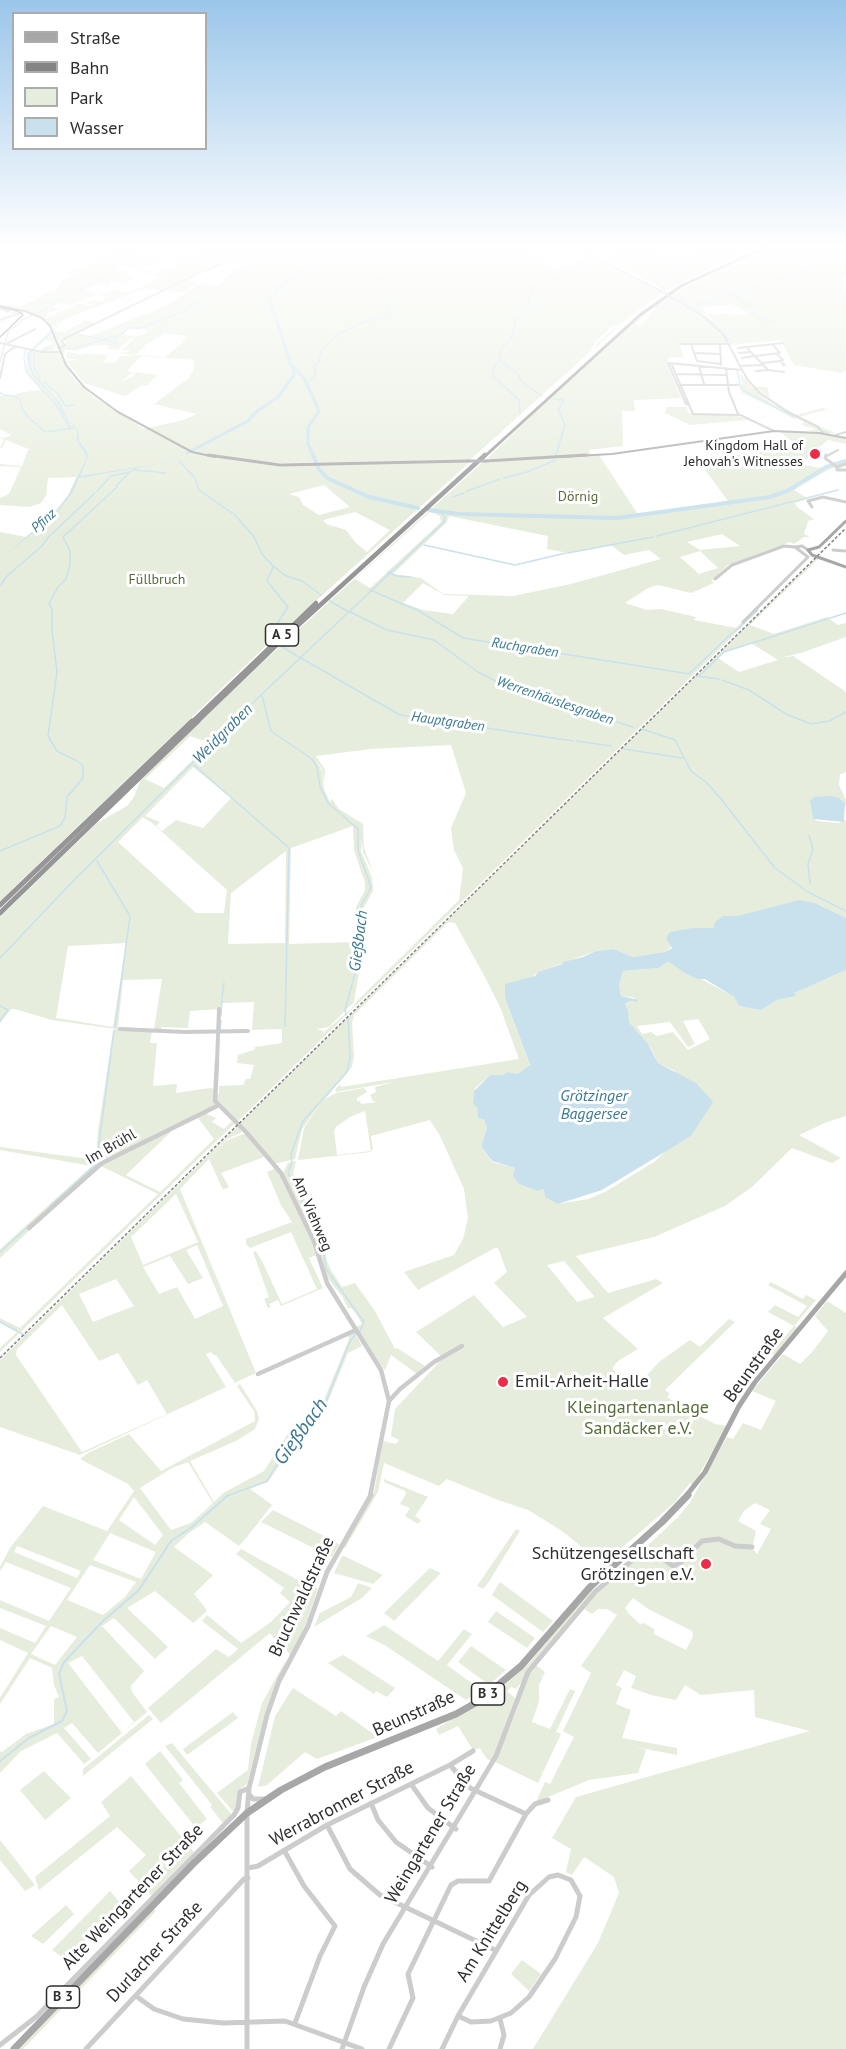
<!DOCTYPE html>
<html>
<head>
<meta charset="utf-8">
<style>
	body { margin:0 }
	#map { position:relative; width:846px; height:2049px; overflow:hidden; background:#fff; font-family:"PT Sans",sans-serif }
	canvas { display:block }
	.legend { position:absolute; left:12px; top:12px; width:195px; height:138px; box-sizing:border-box; background:#fff; border:2px solid #acacac; margin:0; padding:8px 10px; list-style:none; font-size:18px; color:#2f2f2f }
	.legend li { display:flex; align-items:center; gap:12px; height:30px }
	.legend b { width:30px; border:2px solid #acacac }
</style>
</head>
<body>
<div id="map">
<canvas width="846" height="2049"></canvas>
<ul class="legend">
<li><b style="height:8px;background:#a7a7a7"></b>Straße</li>
<li><b style="height:8px;background:#848484"></b>Bahn</li>
<li><b style="height:16px;background:#e6eddc"></b>Park</li>
<li><b style="height:16px;background:#c8e1ed"></b>Wasser</li>
</ul>
</div>
<script>
const g = document.querySelector('canvas').getContext('2d');
g.lineJoin = 'round';
function fill(path, color) { g.fillStyle = color; g.fill(path, 'evenodd'); }
const toPath = rows => new Path2D(rows.map(r => 'M' + r).join(''));
function trace(path, color, width, dash) { g.strokeStyle = color; g.lineWidth = width; g.lineCap = dash ? 'butt' : 'round'; g.setLineDash(dash || []); g.stroke(path); }
function label(font, color, halo, rows, align = 'center') {
  g.font = font + ' "PT Sans",sans-serif'; g.lineWidth = 6; g.setLineDash([]); g.textBaseline = 'middle'; g.strokeStyle = halo; g.fillStyle = color; for (const [text, x, y, turn = 0] of rows) {
    g.save(); g.translate(x, y); g.rotate((+turn || 0) * Math.PI / 180); g.textAlign = isNaN(turn) ? turn : align; if (halo) g.strokeText(text, 0, 0); g.fillText(text, 0, 0); g.restore();
  }
}
const green = toPath([
	[122,248,145,248,135,253,165,261,139,268,152,272,148,274,118,265,117,268,130,272,125,275,133,279,121,284,110,281,110,285,115,287,96,284,85,289,98,294,70,305,58,303,51,307,62,309,47,313,49,314,45,318,47,319,51,315,58,316,54,314,65,309,72,310,68,308,77,307,74,306,79,304,93,306,94,305,82,302,95,300,104,301,105,300,102,299,107,297,99,295,112,290,127,293,153,282,155,279,161,279,163,277,151,274,160,274,156,272,184,262,174,258,166,260,209,248,520,248,554,269,590,257,635,277,662,293,624,321,595,349,597,343,621,323,608,328,609,330,596,341,591,351,470,460,281,463,241,460,282,465,470,462,267,645,0,901,0,532,26,537,52,515,68,495,76,477,48,478,46,496,41,503,29,507,0,505,0,498,9,494,21,467,0,466,0,464,22,466,28,450,31,450,6,440,2,448,0,448,4,440,0,436,4,438,11,435,0,429,0,396,16,396,17,393,41,390,27,371,26,353,33,351,44,353,39,350,52,344,52,341,44,340,51,333,56,346,53,351,57,350,73,378,94,397,144,429,183,420,197,414,154,404,189,378,194,369,194,360,141,356,127,371,133,372,121,382,134,376,134,372,158,375,146,386,142,385,125,396,84,383,66,361,79,360,66,358,67,352,83,355,85,353,108,355,103,362,114,363,121,356,135,356,119,353,129,352,129,350,121,351,136,336,143,335,148,330,129,328,123,335,135,336,117,350,107,349,108,345,95,345,75,351,65,348,63,359,60,349,65,348,65,339,62,340,64,346,60,347,53,331,65,332,86,320,96,323,74,334,90,336,164,307,201,283,217,287,231,272,255,261,243,263,231,259,219,263,185,279,198,283,181,293,166,291,185,281,183,280,162,291,146,288,64,319,52,328,46,320,21,308,6,307,20,311,14,310,18,312,16,313,19,313,22,315,10,314,12,311,0,309,0,305,23,306,53,290,48,295,57,290,60,283,65,279,83,270,67,274],
	[163,333,186,336,181,344,165,357,135,355,146,345,143,344,147,344,164,334],
	[324,485,350,507,319,515,303,505,299,497,289,494],
	[355,512,390,530,367,552,356,543,346,530,326,524,323,520],
	[618,248,656,248,653,250,689,256,700,248,753,248,665,291,638,275,582,250,608,255],
	[767,248,846,248,846,276,843,279,846,294,846,370,841,373,794,365,781,340,732,345,711,321,713,320,707,315,727,314,730,316,749,314,732,304,702,307,706,313,702,315,670,295],
	[668,296,706,320,723,334,729,343,679,344,684,357,669,357,667,364,681,398,634,400,635,411,622,411,623,446,589,450,591,455,487,459,529,418,641,316,654,306,635,325,640,325,647,319,659,302],
	[739,375,742,375,750,385,771,403,806,422,784,410,756,387,767,387,770,399,796,415,822,408,827,409,800,417,837,434,825,433,819,427,817,427,820,431,818,432,809,431,816,429,801,425,804,422,742,393,739,385,743,384],
	[666,407,687,407,688,413,735,415,747,420,690,425,663,412,666,412],
	[779,431,818,433,846,438,846,444,828,440,810,455,802,464,820,468,846,460,846,463,826,471,794,490,807,498,846,487,795,503,797,507,814,519,808,521,804,534,810,537,804,537,794,544,790,542,782,545,728,565,711,581,714,583,691,593,658,585,648,588,625,603,647,610,661,609,696,617,694,620,736,628,742,622,746,623,238,1121,220,1106,110,1157,97,1160,103,1163,205,1113,216,1118,212,1122,224,1129,232,1121,235,1123,0,1352,0,1348,17,1332,0,1323,0,1318,20,1328,158,1194,101,1166,29,1228,30,1230,0,1258,0,1249,92,1166,0,1150,0,1147,96,1160,98,1130,113,1032,116,1029,52,1020,15,1009,11,1009,0,1023,0,917,97,823,127,806,134,797,140,781,255,669,484,461,599,455,637,513,648,515,720,505,718,502,728,501,697,459,768,451,772,454,800,448],
	[430,512,440,516,441,522,370,588,355,579],
	[449,516,548,536,547,549,568,553,611,545,624,555,649,550,661,559,571,584,513,596,443,594,421,578,393,574,447,522],
	[722,534,740,546,700,550,687,542],
	[700,551,718,568,699,574,680,557],
	[423,583,444,595,469,596,453,614,423,610,403,603],
	[190,736,210,743,164,788,145,779],
	[451,745,466,793,451,828,454,850,463,868,459,900,359,999,352,1008,322,1034,324,1031,316,1029,329,1027,354,1002,360,966,363,909,373,891,372,878,361,851,362,840,363,852,374,874,364,848,363,824,339,809,332,799,330,802,324,789,322,772,316,759,322,770,324,782,325,770,316,756,371,749],
	[193,767,231,798,203,828,176,820,162,831,156,826,160,822,145,816],
	[143,817,152,823,227,890,224,913,196,913,118,842],
	[353,826,354,850,365,883,365,890,356,907,354,942,289,944,291,848],
	[286,851,285,943,228,944,231,893],
	[126,943,113,1027,56,1018,68,946],
	[162,979,154,1029,118,1027,123,980],
	[254,1002,252,1030,282,1029,282,1043,255,1047,254,1050,238,1055,237,1063,254,1065,250,1079,246,1079,243,1085,219,1086,219,1094,215,1094,215,1089,210,1088,176,1093,177,1084,153,1086,157,1043,150,1043,152,1031,160,1031,162,1027,188,1028,190,1011,221,1009,222,1003],
	[198,1118,214,1139,160,1192,126,1175,174,1129],
	[817,557,819,558,750,625,774,634,827,617,838,625,846,623,846,637,801,653,779,658,793,656,846,692,846,772,840,774,839,785,846,800,846,809,845,803,839,798,811,806,813,818,817,821,839,823,846,820,846,918,815,903,738,916,723,916,714,928,693,928,665,952,633,957,614,949,596,951,538,972,505,998,530,1066,518,1074,508,1072,503,1075,490,1075,475,1088,473,1102,477,1108,478,1118,484,1120,487,1128,481,1146,492,1162,515,1168,519,1184,537,1191,544,1189,558,1204,588,1199,605,1192,654,1162,667,1150,691,1136,675,1071,658,1063,651,1048,629,1022,625,1004,630,1001,634,1002,635,998,621,996,619,985,623,971,659,968,667,962,672,963,734,997,739,1006,761,1010,777,1000,795,996,793,993,846,970,846,1116,827,1122,799,1135,841,1158,832,1163,792,1148,752,1187,725,1206,654,1237,576,1256,608,1293,656,1279,663,1283,603,1318,638,1349,618,1361,613,1367,613,1370,640,1383,659,1362,690,1340,700,1347,729,1319,735,1322,665,1390,670,1394,667,1397,678,1404,678,1407,681,1406,715,1424,727,1426,693,1485,690,1483,674,1503,603,1564,562,1531,528,1510,498,1500,447,1479,439,1486,384,1463,378,1492,345,1548,343,1547,374,1492,383,1441,396,1444,399,1440,391,1436,395,1409,443,1358,416,1332,474,1295,503,1327,527,1317,494,1283,507,1272,498,1248,495,1248,418,1290,404,1272,454,1255,463,1239,468,1218,464,1189,440,1136,430,1120,371,1136,373,1149,371,1152,298,1160,304,1128,321,1103,302,1129,295,1159,278,1163,274,1163,240,1123],
	[751,643,778,660,739,672,718,658,724,652],
	[448,922,455,923,486,979,500,1007,519,1059,341,1087,340,1084,335,1090,336,1092,394,1082,375,1087,376,1092,370,1095,373,1101,377,1102,361,1104,360,1101,357,1101,357,1098,367,1092,364,1088,336,1093,325,1099,352,1067,354,1056,352,1023,354,1015],
	[698,1019,710,1039,688,1050,673,1032,657,1036,651,1032,642,1034,637,1026,670,1022,688,1047,695,1044,683,1021],
	[365,1111,371,1151,337,1155,334,1131,336,1127,350,1117],
	[564,1261,594,1296,594,1297,577,1302,547,1265],
	[238,1126,242,1132,227,1139,209,1158,226,1141,243,1134,247,1135,264,1157,221,1173,229,1187,223,1190,209,1159,180,1189,256,1373,80,1455,0,1427,0,1360],
	[176,1194,198,1242,143,1265,131,1237],
	[197,1245,223,1306,195,1319,177,1287,159,1294,143,1267,170,1256,188,1284,203,1278,186,1250],
	[116,1279,134,1306,93,1322,79,1294],
	[62,1305,99,1361,118,1353,138,1385,147,1380,167,1414,82,1452,16,1355,17,1349],
	[211,1352,214,1355,216,1355,235,1383,226,1387,206,1354],
	[296,1161,293,1174,296,1182,325,1239,327,1261,331,1270,342,1287,355,1283,375,1311,395,1349,397,1348,425,1366,417,1374,391,1355,385,1370,381,1366,356,1327,362,1324,356,1314,351,1308,348,1308,342,1296,325,1275,319,1251,283,1173,288,1163],
	[276,1168,313,1243,317,1255,309,1258,323,1288,281,1306,278,1300,269,1304,271,1307,268,1308,264,1299,269,1297,253,1252,256,1251,262,1261,282,1304,317,1289,291,1232,250,1248,246,1244,246,1239,292,1222,281,1205,267,1172],
	[771,1282,803,1299,806,1295,816,1300,794,1326,798,1328,774,1355,771,1353,794,1326,768,1312,775,1305,798,1317,807,1306,768,1285],
	[827,1301,846,1313,846,2049,533,2049,598,1943,619,1893,614,1877,584,1857,572,1875,566,1872,571,1849,552,1838,576,1797,810,1731,755,1717,754,1690,701,1695,685,1685,676,1700,651,1695,631,1688,636,1676,624,1670,616,1685,622,1688,616,1704,631,1710,622,1738,677,1748,677,1755,635,1747,646,1750,638,1773,589,1780,536,1802,545,1782,550,1784,574,1737,563,1731,591,1673,581,1666,617,1615,607,1609,598,1609,592,1614,584,1609,536,1665,545,1672,539,1685,539,1701,532,1722,550,1729,570,1689,575,1691,556,1732,561,1734,538,1783,495,1762,516,1712,527,1676,516,1689,511,1687,507,1691,515,1698,492,1761,487,1759,480,1748,473,1750,458,1726,439,1735,436,1729,500,1690,529,1663,591,1589,600,1590,677,1518,689,1504,727,1437,733,1439,743,1423,761,1430,776,1401,752,1391,783,1354,800,1364,812,1352,828,1331,815,1316],
	[755,1503,770,1510,760,1524,771,1529,757,1554,752,1548,756,1531,738,1521,744,1511],
	[633,1598,650,1610,692,1631,693,1636,686,1650,654,1634,654,1629,644,1623,640,1624,629,1614,625,1608],
	[355,1333,362,1346,348,1353,326,1406,310,1420,268,1482,250,1489,272,1505,247,1537,239,1546,205,1522,189,1533,174,1547,213,1575,194,1594,206,1609,206,1612,193,1623,155,1591,127,1608,168,1647,155,1659,114,1618,102,1626,144,1671,131,1686,132,1692,147,1712,98,1753,72,1723,64,1728,91,1759,84,1764,57,1733,21,1751,0,1773,0,1751,2,1752,26,1734,54,1724,54,1699,59,1697,54,1685,52,1668,30,1658,0,1704,0,1698,28,1653,0,1640,0,1628,35,1643,46,1626,0,1608,0,1600,49,1621,71,1588,6,1562,0,1571,0,1567,10,1548,43,1506,107,1531,134,1491,128,1484,80,1459,88,1453,129,1434,161,1471,255,1421,254,1411,237,1386,240,1384,257,1411,259,1419,255,1429,236,1441,190,1461,214,1502,223,1493,264,1471,287,1435,321,1407,349,1339,347,1334],
	[188,1462,213,1503,191,1523,171,1530,140,1488,172,1468],
	[134,1497,163,1535,155,1545,119,1520],
	[110,1533,156,1552,141,1579,93,1560],
	[17,1546,81,1571,77,1578,14,1552],
	[90,1565,136,1582,125,1597,103,1615,67,1600],
	[51,1626,77,1637,55,1665,31,1654],
	[82,1656,134,1722,122,1733,68,1663],
	[384,1479,428,1497,415,1516,421,1520,418,1524,405,1516,410,1508,400,1504,406,1494,405,1491,384,1482],
	[273,1510,336,1542,339,1545,332,1557,261,1522],
	[516,1529,520,1531,488,1583,483,1589,477,1586],
	[241,1549,307,1585,318,1588,307,1621,292,1654,290,1655,278,1638,274,1638,270,1633,161,1723,148,1708,216,1649,229,1657,238,1649,202,1621,207,1615,241,1643,271,1622,290,1602,280,1593,284,1588,236,1554],
	[342,1556,344,1556,383,1575,373,1584,334,1573],
	[430,1568,441,1573,394,1621,384,1613],
	[500,1582,553,1621,543,1632,492,1595],
	[358,1583,372,1588,362,1598,314,1627,320,1613,351,1597],
	[496,1611,535,1638,527,1648,488,1622],
	[384,1625,438,1661,464,1629,472,1634,447,1665,481,1690,466,1700,386,1646,366,1636],
	[471,1646,506,1670,489,1685,458,1662],
	[343,1655,353,1661,395,1688,387,1697,376,1691,374,1694,328,1663],
	[287,1658,265,1713,247,1784,238,1791,237,1803,235,1811,232,1810,217,1793,248,1770,251,1744,262,1703],
	[293,1688,336,1716,341,1711,378,1737,317,1759,305,1752,267,1785,258,1787,275,1716],
	[233,1712,238,1718,187,1755,183,1749],
	[149,1715,153,1719,83,1776,83,1769],
	[172,1743,232,1815,223,1823,210,1807,212,1805,165,1746],
	[160,1751,183,1780,179,1783,207,1819,196,1828,145,1764],
	[44,1771,71,1798,45,1820,20,1790],
	[131,1776,194,1852,152,1896,129,1871,146,1855,117,1827,39,1890,35,1877,110,1816,101,1802],
	[0,1840,8,1850,35,1885,25,1891,0,1860],
	[110,1891,123,1906,65,1959,52,1950],
	[66,1905,74,1914,43,1944,31,1936],
	[153,1909,156,1911,23,2049,18,2049],
	[522,1960,541,1974,529,1991,511,1974]
]);
const water = toPath([
	[250,248,242,252,260,248,207,262,65,319,60,323,42,343,31,352,31,367,35,376,60,403,68,419,78,430,79,441,87,452,88,457,80,476,163,463,190,452,164,463,79,478,72,493,55,515,0,559,57,511,70,493,87,457,77,441,77,430,67,419,54,398,33,376,27,359,28,352,64,319,194,267],
	[830,796,839,798,845,803,844,822,813,819,810,801,814,797],
	[799,900,815,903,846,918,846,970,794,993,796,996,777,1000,761,1010,739,1006,734,997,705,979,697,979,683,972,671,963,667,962,659,968,623,971,619,985,621,996,638,1000,637,1002,630,1001,625,1004,628,1011,629,1022,648,1044,658,1063,696,1083,713,1102,691,1136,602,1190,558,1204,545,1197,544,1189,537,1191,519,1184,513,1176,515,1168,492,1161,481,1146,487,1128,484,1120,478,1118,477,1108,473,1103,474,1091,490,1075,503,1075,508,1072,518,1074,530,1065,505,998,505,984,535,976,538,972,562,964,563,962,583,957,596,951,614,949,633,957,665,952,672,948,666,938,670,932,693,928,714,928,715,922,723,916,738,916]
]);
const streamFar1 = toPath([
	[134,252,144,248],
	[382,252,393,248],
	[604,260,624,248],
	[262,262,279,248],
	[824,263,846,258],
	[548,272,571,271,600,262],
	[799,274,807,268,822,264],
	[377,278,370,273,376,263,371,257,380,252],
	[380,279,384,283,381,288,389,304],
	[532,285,560,277,565,273],
	[219,286,240,269,261,262],
	[758,286,797,274],
	[665,290,655,281,656,278,677,270,677,267,689,261,702,248],
	[673,294,711,321],
	[732,295,756,310,754,315,772,322],
	[721,297,756,287],
	[692,307,720,298],
	[525,310,529,303,528,298,531,295,532,286],
	[37,313,103,279,120,261,132,253],
	[22,320,33,315],
	[712,322,732,343],
	[77,334,117,343],
	[511,338,517,317,524,311],
	[117,339,115,338,120,335],
	[511,339,501,349,499,360,518,374,520,380],
	[61,349,64,349],
	[66,349,70,349],
	[72,349,122,334,128,328,140,328,187,310,218,287],
	[43,351,49,348],
	[34,352,34,367,40,379],
	[24,357,26,349],
	[24,359,26,371,32,379],
	[0,362,8,332,21,321],
	[319,362,321,351,338,334,361,323,389,315,389,306],
	[737,371,741,389,795,418],
	[493,376,493,370,498,361],
	[494,377,518,399],
	[33,380,55,403,71,429],
	[310,380,316,373,314,365,318,363],
	[521,381,542,396],
	[44,382,58,394,65,405],
	[0,392,3,395,15,396,20,400,22,409,29,418],
	[554,399,563,400],
	[519,400,520,413],
	[66,406,74,405],
	[558,410,564,401],
	[30,419,45,432,74,428],
	[823,431,828,433],
	[556,455,565,425,559,411],
	[179,461,195,478,199,490,235,515,254,537,262,554,273,566,286,576,302,581,321,595],
	[135,470,146,471],
	[147,471,166,473],
	[504,478,527,472,556,460],
	[116,486,129,473],
	[97,491,111,476,130,472,137,467],
	[467,491,500,479],
	[453,497,464,493],
	[52,534,95,493],
	[657,536,838,490],
	[424,545,515,565,566,553],
	[568,553,653,537],
	[273,567,267,581,288,607,275,627,274,637],
	[388,572,397,576,411,577],
	[0,586,7,576,42,546,50,535],
	[370,590,419,611,463,638,690,674],
	[330,601,347,611],
	[350,612,387,630,434,640,478,672,507,687,633,727],
	[52,630,52,610,49,603,58,587,66,579,70,565,70,551,63,537,117,487],
	[52,630,57,672,48,736,57,751,77,761],
	[734,632,758,610],
	[281,646,297,656],
	[299,657,331,675],
	[690,673,732,633],
	[332,676,400,715,573,741],
	[696,676,719,679],
	[699,676,724,652,846,613],
	[722,680,749,690,786,714,811,724,829,721,846,712],
	[262,696,271,731,312,759,317,767,320,787,328,803,358,829,358,850,371,887,360,908,356,970,345,1010,346,1015],
	[642,729,675,740,691,771,707,783,721,799,775,868,808,892,846,911],
	[577,741,611,746],
	[624,749,682,758],
	[194,765,288,847],
	[809,836,813,849,808,864,810,884],
	[0,851,60,826,65,818,67,797,83,778,83,766,79,762],
	[97,861,130,916,115,1027],
	[0,958,74,880,261,695,444,522,445,517,440,512],
	[222,997,224,983],
	[0,1006,8,1010,0,1021],
	[221,1016,222,999],
	[348,1017,350,1058,347,1072,303,1121,291,1154,292,1162,288,1173,321,1239,326,1269,364,1322,360,1331],
	[285,1026,289,849],
	[220,1031,221,1020],
	[97,1159,114,1030],
	[49,1207,96,1164],
	[0,1252,28,1227],
	[0,1322,17,1331],
	[19,1332,26,1336],
	[227,1496,267,1481,294,1437,310,1418,324,1407,350,1341,356,1334]
]);
const stream = toPath([
	[0,1761,29,1738,62,1721,67,1711,59,1674,64,1662,103,1621,139,1590,171,1541,192,1527,228,1495]
]);
const riverFar1 = toPath([
	[187,453,248,421,256,412,278,397,294,375,294,369],
	[314,457,308,444,308,427,318,413,318,408,305,380,291,365,270,300,278,288,340,248]
]);
const river = toPath([
	[313,455,319,469,327,478,369,497,418,508],
	[429,510,459,514,617,518,770,497,789,490,826,467,846,461]
]);
const minorFar4 = toPath([
	[577,248,661,291],
	[671,297,704,317,723,334,747,379,760,393,786,411,818,427,823,433],
	[0,309,9,311,7,312],
	[0,320,25,311],
	[0,343,42,352,59,352],
	[8,343,35,329],
	[680,344,730,344],
	[691,344,697,361,721,364],
	[720,344,721,365],
	[746,347,768,370,784,372],
	[58,348,65,346,62,341,64,339,199,273,233,259],
	[738,348,783,343],
	[694,353,720,354],
	[739,353,749,352],
	[777,354,783,360,780,361,785,365,783,365],
	[755,356,780,353,772,344],
	[742,358,754,356],
	[671,363,693,414,739,415],
	[763,363,780,361],
	[699,366,704,384],
	[740,366,764,365],
	[726,369,729,392,738,414,774,431],
	[760,371,756,371,767,370],
	[676,374,726,375],
	[0,378,5,354,16,346],
	[680,385,738,385],
	[689,405,686,404,668,363,742,370],
	[836,435,846,432],
	[825,457,838,450]
]);
const minorFar3 = toPath([
	[826,455,825,458,837,467,837,470,846,470],
	[837,467,846,464],
	[812,507,808,501,823,497,846,502],
	[833,550,845,551],
	[715,579,732,565,784,546,795,547],
	[743,622,808,557,795,547,802,546,808,550]
]);
const minorFar2 = toPath([
	[120,1029,184,1032,248,1031],
	[217,1062,219,1009]
]);
const minorFar1 = toPath([
	[217,1061,215,1101,246,1132,281,1173,314,1241,327,1283,381,1370,389,1401],
	[29,1228,102,1163,217,1106],
	[258,1374,356,1330],
	[370,1496,389,1401,400,1389,434,1362,462,1346]
]);
const minor = toPath([
	[450,1765,470,1788,526,1814],
	[411,1784,428,1808,456,1829],
	[249,1794,253,1799,265,1799],
	[371,1803,378,1820,396,1842,432,1867],
	[327,1825,350,1869,380,1895,495,1950],
	[284,1850,304,1886,335,1926,320,1956,295,2023],
	[248,1868,258,1866,327,1825,450,1765,473,1751],
	[558,1875,571,1880,580,1896,576,1917,555,1959,529,1997,511,2013,491,2021,471,2022,458,2016,529,1895,549,1877,558,1875],
	[136,1996,154,2009,183,2019,223,2023,285,2021,362,2049],
	[500,2019,504,2035,500,2049],
	[0,2045,36,2017,234,1815,238,1808,240,1792,249,1788],
	[86,2049,244,1879,248,1878],
	[247,2049,247,1813,249,1788,267,1715,279,1681,308,1626,327,1572,371,1495],
	[342,2049,364,1987,383,1944,496,1756,528,1672,596,1591,644,1550,651,1551,673,1566,680,1563,702,1541,719,1539,735,1546,752,1547],
	[389,2049,413,1998,408,1974,451,1885,458,1881,489,1881,526,1814,535,1804,548,1800],
	[442,2049,458,2016]
]);
const majorFar3 = toPath([
	[0,306,25,311,42,318,50,326,66,365,84,387,118,412,192,452,215,457],
	[559,457,612,454,774,431,819,433,846,438]
]);
const majorFar2 = toPath([
	[208,455,280,465,468,461],
	[485,461,586,455],
	[808,550,819,547,846,521],
	[808,550,812,555,846,567]
]);
const majorFar1 = toPath([
	[686,1496,705,1472,739,1406,755,1382,846,1273]
]);
const major = toPath([
	[14,2049,193,1864,247,1813,281,1790,325,1767,456,1714,479,1701,521,1666,590,1587,662,1522,688,1495]
]);
const highwayFar2 = toPath([
	[484,457,640,315,681,286,764,248]
]);
const highwayFar1 = toPath([
	[191,723,316,603],
	[196,723,284,638,485,455]
]);
const highway = toPath([
	[0,905,192,721],
	[0,913,198,721]
]);
const tram = toPath([
	[0,307,18,311,23,315,0,337]
]);
const rail = toPath([
	[0,1358,846,528]
]);
const minorBridge = toPath([
	[661,291,671,297]
]);
const majorBridge = toPath([
	[468,461,485,461]
]);
const markers = [
	[815,454,6,"#ec2c48"],
	[503,1382,6,"#ec2c48"],
	[706,1564,6,"#ec2c48"]
];
const farPoinames = [
	["Kingdom Hall of",803,446],
	["Jehovah's Witnesses",803,462]
];
const farParknames = [
	["Dörnig",578,497],
	["Füllbruch",157,580]
];
const farWaternames = [
	["Pfinz",44,521,-42],
	["Ruchgraben",525,648,9],
	["Werrenhäuslesgraben",555,701,19],
	["Hauptgraben",448,722,8]
];
const shields = [
	[282,635,33],
	[488,1694,33],
	[63,1997,33]
];
const shieldNames = [
	["A 5",282,635],
	["B 3",488,1694],
	["B 3",63,1997]
];
const streetNames = [
	["Im Brühl",111,1147,-30],
	["Am Viehweg",312,1214,67]
];
const waterNames = [
	["Weidgraben",223,734,-45],
	["Gießbach",359,941,-83],
	["Grötzinger",594,1096],
	["Baggersee",594,1114]
];
const nearStreetnames = [
	["Beunstraße",754,1365,-54],
	["Bruchwaldstraße",302,1597,-65],
	["Beunstraße",414,1714,-24],
	["Werrabronner Straße",342,1804,-28],
	["Weingartener Straße",431,1834,-59],
	["Alte Weingartener Straße",133,1897,-46],
	["Am Knittelberg",492,1931,-58],
	["Durlacher Straße",155,1952,-47]
];
const nearPoinames = [
	["Emil-Arheit-Halle",515,1382],
	["Schützengesellschaft",694,1554,"right"],
	["Grötzingen e.V.",694,1575,"right"]
];
const nearParknames = [
	["Kleingartenanlage",638,1408],
	["Sandäcker e.V.",638,1429]
];
const nearWaternames = [
	["Gießbach",301,1432,-54]
];
fill(green, '#e6eddc');
fill(water, '#c8e1ed');
trace(streamFar1, '#c8e1ed', 1.5);
trace(stream, '#c8e1ed', 2);
trace(riverFar1, '#c8e1ed', 3);
trace(river, '#c8e1ed', 4);
trace(minorFar4, '#ccc', 2);
trace(minorFar3, '#ccc', 3);
trace(minorFar2, '#ccc', 4);
trace(minorFar1, '#ccc', 4.5);
trace(minor, '#ccc', 5);
trace(majorFar3, '#a7a7a7', 2);
trace(majorFar2, '#a7a7a7', 3);
trace(majorFar1, '#a7a7a7', 5);
trace(major, '#a7a7a7', 7);
trace(highwayFar2, '#969696', 3);
trace(highwayFar1, '#969696', 4.5);
trace(highway, '#969696', 5);
trace(tram, '#848484', 1.5);
trace(rail, '#848484', 1.5, [3, 2]);
trace(minorBridge, '#ccc', 2);
trace(majorBridge, '#a7a7a7', 3);
const sky = g.createLinearGradient(0, 0, 0, 535);
sky.addColorStop(0, '#9bc6ea');
sky.addColorStop(0.46, '#fff');
sky.addColorStop(1, '#ffffff00');
g.fillStyle = sky;
g.fillRect(0, 0, 846, 535);
for (const [x, y, r, color] of markers) { const dot = new Path2D(); dot.arc(x, y, r, 0, 2 * Math.PI); g.fillStyle = color; g.fill(dot); trace(dot, '#fff', 2); }
label('14px', '#2f2f2f', '#fff', farPoinames, 'right');
label('14px', '#566d3a', '#fff', farParknames);
label('italic 14px', '#3a7894', '#fff', farWaternames);
for (const [x, y, w] of shields) { const box = new Path2D(); box.roundRect(x - w / 2, y - 11, w, 22, 4.5); g.fillStyle = '#fff'; g.fill(box); trace(box, '#2f2f2f', 1.5); }
label('bold 14px', '#2f2f2f', null, shieldNames);
label('15px', '#2f2f2f', '#fff', streetNames);
label('italic 16px', '#3a7894', '#fff', waterNames);
label('18px', '#2f2f2f', '#fff', nearStreetnames);
label('18px', '#2f2f2f', '#fff', nearPoinames, 'left');
label('18px', '#566d3a', '#fff', nearParknames);
label('italic 20px', '#3a7894', '#fff', nearWaternames);
</script>
</body>
</html>
